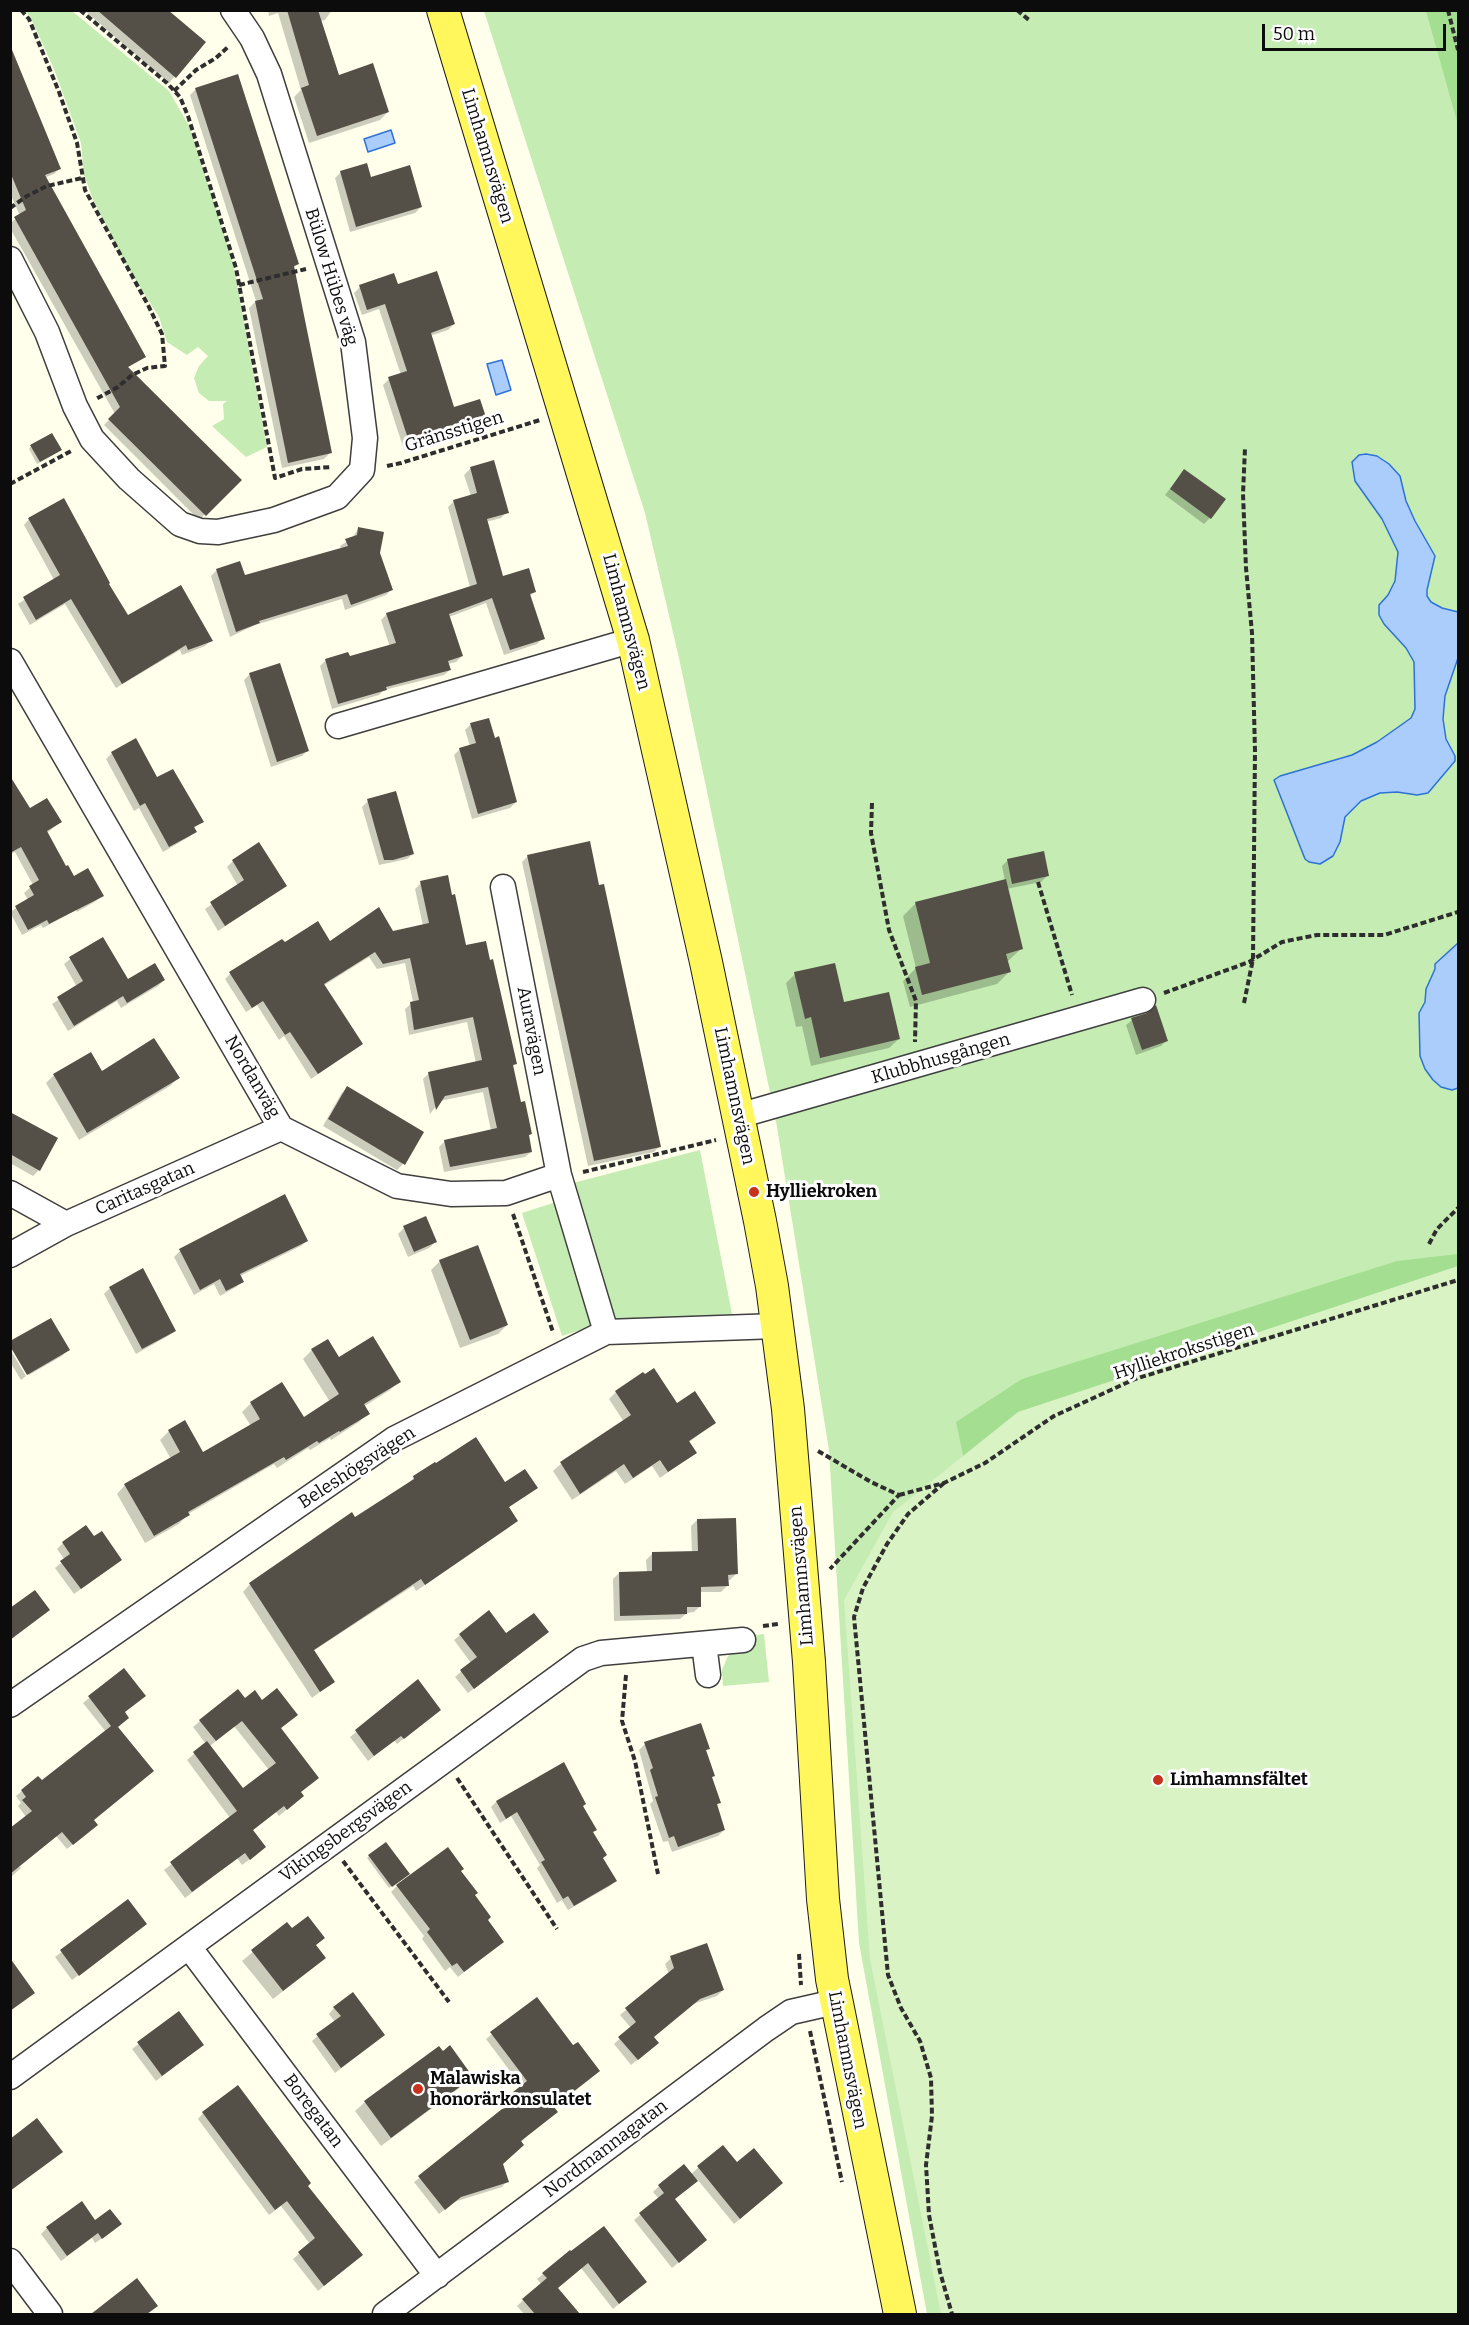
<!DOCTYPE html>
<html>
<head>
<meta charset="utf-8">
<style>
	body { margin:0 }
	#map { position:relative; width:1469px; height:2325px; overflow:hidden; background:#ffffeb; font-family:Bitter,serif }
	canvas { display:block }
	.frame { position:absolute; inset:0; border:12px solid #0c0c0c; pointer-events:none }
	.scale { position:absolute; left:1262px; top:24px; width:184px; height:27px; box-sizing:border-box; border:3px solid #0c0c0c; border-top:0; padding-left:8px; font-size:18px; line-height:21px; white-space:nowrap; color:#0c0c0c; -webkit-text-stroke:4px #fff; paint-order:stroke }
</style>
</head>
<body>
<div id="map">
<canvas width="1469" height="2325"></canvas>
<div class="frame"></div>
<div class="scale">50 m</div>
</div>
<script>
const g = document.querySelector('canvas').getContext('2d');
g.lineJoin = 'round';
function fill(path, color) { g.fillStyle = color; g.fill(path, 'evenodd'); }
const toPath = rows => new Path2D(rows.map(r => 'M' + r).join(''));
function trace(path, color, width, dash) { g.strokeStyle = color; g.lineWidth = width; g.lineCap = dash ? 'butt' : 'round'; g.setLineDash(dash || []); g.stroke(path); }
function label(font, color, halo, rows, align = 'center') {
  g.font = font + ' Bitter,serif'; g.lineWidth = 6; g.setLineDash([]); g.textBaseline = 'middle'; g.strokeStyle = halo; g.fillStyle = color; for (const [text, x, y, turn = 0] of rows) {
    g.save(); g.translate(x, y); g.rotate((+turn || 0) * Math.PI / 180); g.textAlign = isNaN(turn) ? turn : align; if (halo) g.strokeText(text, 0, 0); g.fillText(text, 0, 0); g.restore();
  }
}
const green = toPath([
	[25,11,72,11,169,91,189,126,232,258,267,447,246,457,212,426,224,419,223,404,227,401,209,401,199,393,194,378,199,366,208,356,198,347,187,355,167,342,159,317,122,258,92,197,84,175,81,143,54,69,30,16],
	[484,11,1458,11,1458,2314,927,2314,859,1943,829,1450,776,1121,679,658,645,513],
	[700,1150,732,1314,613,1321,573,1183],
	[556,1202,596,1325,562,1336,522,1213],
	[764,1634,769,1682,723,1686,722,1670,728,1656,734,1652,747,1636]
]);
const forest = toPath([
	[1426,11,1458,11,1458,125],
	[1458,1254,1458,1365,970,1487,956,1422,1022,1379,1397,1261]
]);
const pitch = toPath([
	[1458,1266,1458,2314,941,2314,870,1959,844,1600,893,1512,1018,1412]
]);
const water = toPath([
	[391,130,395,143,368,152,364,139,391,130],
	[502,360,511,390,496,395,487,364,502,360],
	[1366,454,1377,456,1389,464,1400,476,1406,501,1415,521,1435,556,1427,590,1427,596,1431,602,1442,608,1458,612,1458,658,1445,696,1443,719,1446,739,1455,756,1455,761,1428,793,1417,795,1397,792,1380,793,1361,801,1345,817,1340,842,1333,856,1320,864,1309,862,1305,859,1274,780,1280,776,1352,755,1377,742,1411,718,1415,709,1414,662,1406,648,1384,624,1379,615,1379,605,1388,595,1395,581,1398,552,1382,519,1355,481,1352,462,1359,455,1366,454],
	[1458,943,1458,1088,1452,1090,1441,1087,1433,1080,1425,1069,1420,1056,1419,1013,1425,1002,1426,989,1435,969,1435,964,1458,943]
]);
const shadow = toPath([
	[84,10,166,10,203,42,169,83],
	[268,10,332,10,325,20,320,21,338,77,388,112,380,120,309,143,294,97,301,90,278,13,269,16],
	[10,47,60,168,54,174,44,178,144,356,127,368,239,480,199,520,104,425,115,414,10,228,10,223,20,216,10,193],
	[196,89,298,264,293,268,330,453,324,459,282,468,249,308,256,301,190,95],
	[341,172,370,178,421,207,415,213,350,232,335,178],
	[397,286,454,324,448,330,430,336,453,409,485,419,479,425,404,450,383,385,389,379,401,375,379,309,362,315,354,293,360,287],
	[31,446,58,452,37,464,29,449],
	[493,462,507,512,501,518,486,522,502,578,535,591,529,597,543,638,537,644,504,655,486,603,449,617,462,656,456,662,448,664,450,670,444,675,384,690,379,695,332,709,320,666,326,660,349,658,390,647,381,620,387,614,470,587,448,507,454,501,471,496,464,475,470,469],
	[1179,477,1210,518,1204,524,1165,495],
	[29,519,107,584,127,617,211,640,205,646,182,655,180,650,116,688,65,604,30,625,18,604,54,580,24,525],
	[359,528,379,553,392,589,386,595,345,610,342,599,255,625,230,637,211,576,216,571,239,563,244,577,341,549,340,546,352,538],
	[250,674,308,750,302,756,271,767,244,680],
	[471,724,516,802,510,808,472,819,454,755,460,749,470,746,465,730],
	[135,740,157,779,202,821,193,829,195,831,189,837,163,852,139,808,134,811,106,759,112,753],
	[10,779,30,810,60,822,47,833,66,868,74,878,102,895,96,901,77,912,76,910,43,928,41,925,22,935,10,912,28,900,24,893,33,885,15,852,10,854],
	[368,801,413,854,407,859,379,865,362,807],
	[528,856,660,1146,654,1152,588,1166,522,862],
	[1008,860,1047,876,1041,882,1006,889,1021,949,1007,962,1009,972,997,984,910,1007,903,981,916,968,903,916,915,904,1005,881,1002,866],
	[233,861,286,886,218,931,205,909,238,886,227,867],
	[421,883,465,947,515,1064,512,1067,531,1152,525,1157,444,1172,439,1147,445,1141,491,1131,483,1092,440,1101,430,1114,423,1079,429,1073,476,1063,467,1022,409,1035,405,1009,413,1002,405,963,377,969,369,957,323,986,361,1044,311,1079,284,1036,279,1040,257,1005,246,1012,225,979,230,974,284,944,330,943,423,926,415,889],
	[70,959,127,982,164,980,158,986,121,1008,117,1001,68,1031,52,1004,77,987,64,964],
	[795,974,899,1039,889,1048,811,1066,802,1026,796,1027,786,983],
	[1148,1015,1167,1040,1161,1046,1136,1055,1126,1025,1132,1020],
	[102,1073,178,1078,170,1086,79,1140,46,1083,54,1075],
	[347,1088,403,1164,397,1170,323,1126,341,1094],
	[10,1114,39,1170,33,1176,10,1163],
	[425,1218,435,1242,429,1248,408,1257,398,1234,404,1228],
	[307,1241,301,1246,240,1276,242,1281,236,1287,220,1296,214,1284,194,1295,174,1257,180,1251],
	[440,1261,507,1325,498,1334,460,1348,431,1270],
	[110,1288,174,1331,168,1336,136,1354,104,1294],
	[327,1341,338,1359,399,1381,390,1390,363,1407,368,1413,359,1422,331,1440,330,1438,310,1450,308,1448,277,1468,274,1464,188,1514,179,1524,145,1543,117,1494,125,1485,171,1459,160,1440,169,1431,203,1454,251,1426,242,1412,251,1403,303,1419,330,1402,303,1359,312,1350],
	[10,1343,68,1350,62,1356,29,1375],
	[10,1349,26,1376,21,1380,10,1362],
	[616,1392,677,1405,714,1423,688,1443,695,1453,660,1478,652,1466,625,1484,616,1471,572,1500,553,1471,561,1464,624,1422,609,1399],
	[414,1478,536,1487,508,1508,516,1520,508,1528,416,1591,413,1586,313,1651,333,1682,312,1698,243,1592,250,1584,355,1519,406,1485],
	[697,1520,736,1574,730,1580,727,1580,727,1586,721,1592,699,1592,700,1606,694,1612,687,1613,680,1619,614,1621,613,1579,619,1573,647,1573,646,1560,652,1554,692,1553,691,1526],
	[94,1538,114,1565,74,1594,55,1568,65,1560,57,1549,63,1543],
	[460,1635,541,1638,468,1693,455,1677,471,1663,454,1640],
	[124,1670,123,1713,117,1727,90,1830,67,1849,56,1836,19,1866,21,1868,10,1878,10,1830,26,1817,18,1806,21,1803,16,1796,22,1791,42,1783,106,1732,83,1703],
	[245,1700,262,1702,296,1715,280,1729,302,1796,279,1816,276,1812,252,1831,257,1854,242,1865,237,1858,185,1898,164,1870,230,1818,187,1760,206,1744,193,1727,200,1721],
	[234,1726,269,1770,243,1790,209,1747],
	[439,1710,397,1744,394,1740,368,1761,350,1737,376,1716],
	[645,1744,708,1748,705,1751,714,1775,711,1778,719,1803,716,1806,724,1830,718,1836,672,1852,668,1841,663,1842,650,1804,653,1801,639,1750],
	[563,1764,602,1858,615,1881,610,1886,568,1910,562,1900,557,1903,537,1868,540,1865,511,1816,500,1823,491,1807,496,1802],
	[369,1856,405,1876,389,1888,367,1858],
	[459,1871,486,1920,496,1947,458,1977,450,1967,445,1971,422,1939,424,1936,391,1892,397,1886],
	[128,1901,145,1924,72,1980,55,1957],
	[286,1924,291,1931,323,1938,315,1946,314,1967,273,1999,242,1961],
	[671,1958,723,1990,717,1996,693,2004,652,2037,651,2049,631,2065,614,2044,631,2028,620,2015,669,1974,665,1964],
	[536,1999,552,2107,502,2164,507,2181,502,2187,454,2202,439,2214,414,2182,515,2106,509,2098,522,2087,486,2039],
	[334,2008,377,2041,335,2073,312,2041,335,2022,329,2014],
	[179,2013,196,2050,156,2081,132,2049],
	[471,2077,462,2086,381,2146,355,2111,365,2102],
	[203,2113,306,2186,361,2255,318,2291,293,2259,310,2244,281,2206,269,2215,198,2119],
	[722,2147,737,2164,776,2189,734,2224,697,2179,673,2200,699,2246,672,2268,634,2220,659,2199,653,2192,659,2186,691,2174],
	[95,2222,114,2230,95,2243,92,2238,61,2261,41,2234,47,2228],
	[569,2252,645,2282,613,2309,581,2268,557,2288,578,2314,524,2314,517,2306,541,2284,537,2279],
	[150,2311,146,2314,96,2313]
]);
const building = toPath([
	[97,10,168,10,206,42,176,78],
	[287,10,318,10,339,75,373,63,389,112,317,136,301,88,309,85],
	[10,45,61,169,45,175,146,357,128,367,242,480,206,516,108,419,120,407,14,217,26,210,10,172],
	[238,74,299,264,294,266,332,453,288,463,255,301,263,299,195,88],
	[367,163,371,177,410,165,422,207,356,227,340,171],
	[437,271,455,324,431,333,454,407,480,399,487,420,410,445,388,377,407,371,385,304,367,310,359,285,394,273,398,284],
	[52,433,62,450,40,462,30,445],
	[494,460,509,513,487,519,503,576,529,568,536,592,530,594,545,639,510,650,492,598,449,614,463,656,448,661,451,670,386,687,387,690,338,704,325,659,348,652,350,656,396,643,386,613,477,584,453,500,477,493,470,467],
	[1184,469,1226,499,1211,519,1170,489],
	[64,498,110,583,109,584,128,615,181,585,213,641,188,650,186,645,122,684,71,599,36,620,23,597,60,575,28,518],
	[358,527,384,532,380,553,393,590,351,605,347,594,259,621,260,623,236,632,216,569,240,561,245,575,348,546,345,539,357,535],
	[280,663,309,751,277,762,249,673],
	[489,718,495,738,499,736,517,802,478,814,459,748,476,743,470,723],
	[136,738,157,777,173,769,204,822,194,827,197,832,169,847,145,803,140,806,111,752],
	[10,776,30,808,47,798,62,822,47,831,66,866,68,865,74,876,88,868,104,896,49,924,47,920,28,930,15,906,34,895,29,886,39,880,21,847,10,853],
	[396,791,414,854,393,860,384,860,367,799],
	[590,841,599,885,604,884,661,1147,594,1161,527,855],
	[259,842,287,886,225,926,210,902,244,880,232,860],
	[1044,851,1049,876,1012,884,1007,859],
	[448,875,452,895,455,894,466,945,486,941,490,960,493,959,517,1064,513,1065,521,1102,525,1101,532,1134,529,1135,532,1152,450,1167,444,1140,497,1128,488,1087,445,1096,436,1110,428,1072,482,1060,473,1017,414,1030,410,1002,419,1000,410,958,383,964,375,952,324,984,363,1044,318,1074,290,1032,285,1035,263,1001,252,1008,229,972,282,939,285,942,318,921,330,941,379,907,393,931,429,923,420,881],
	[1006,879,1023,949,1006,954,1011,972,922,995,915,967,930,963,915,902],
	[103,937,128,979,155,963,165,980,127,1003,123,996,74,1026,57,997,83,981,69,957],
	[835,963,844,1002,889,992,900,1039,820,1058,811,1017,805,1019,794,972],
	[1156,1005,1168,1041,1142,1050,1131,1018,1147,1013],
	[154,1038,180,1078,87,1133,53,1074,91,1052,102,1071],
	[347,1086,424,1132,405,1165,328,1119],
	[10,1112,58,1138,40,1171,10,1154],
	[285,1194,308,1241,240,1274,244,1282,226,1291,220,1279,200,1290,179,1249],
	[426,1216,437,1242,414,1252,403,1226],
	[478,1245,508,1325,470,1340,439,1260],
	[143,1268,176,1331,142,1349,109,1287],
	[51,1318,70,1350,27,1375,10,1346,10,1341],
	[373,1336,401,1382,364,1404,370,1414,340,1432,339,1431,319,1443,317,1441,286,1460,284,1457,188,1512,190,1515,154,1536,124,1484,180,1452,168,1430,185,1420,203,1452,260,1419,250,1402,282,1382,304,1417,339,1394,311,1349,328,1339,339,1357],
	[654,1368,677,1403,695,1391,716,1423,689,1441,697,1453,668,1472,660,1460,633,1478,624,1464,580,1494,560,1462,631,1415,615,1391,643,1372,645,1374],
	[476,1437,505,1482,525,1469,538,1488,509,1507,518,1521,425,1585,421,1579,314,1650,335,1682,320,1692,249,1583,352,1512,355,1517,414,1479,413,1476,435,1462,436,1463],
	[736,1518,738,1574,728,1575,729,1586,701,1587,701,1607,687,1607,687,1614,620,1616,619,1572,652,1571,652,1552,698,1551,697,1519],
	[86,1525,94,1536,102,1531,122,1560,81,1589,60,1561,70,1554,62,1542],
	[35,1590,50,1610,10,1640,10,1608],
	[489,1610,506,1633,534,1613,549,1632,474,1689,460,1670,477,1657,459,1634],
	[124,1668,146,1696,125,1712,129,1718,118,1727,154,1771,94,1820,98,1825,73,1845,62,1832,10,1874,10,1828,32,1811,22,1800,26,1797,21,1790,38,1776,42,1780,111,1726,88,1696],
	[418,1679,441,1710,404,1739,401,1736,374,1756,355,1730],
	[277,1688,298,1715,281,1728,319,1778,301,1792,304,1796,287,1810,284,1806,253,1830,266,1847,250,1860,245,1853,192,1892,170,1862,237,1811,193,1752,207,1741,243,1788,276,1763,242,1721,216,1741,199,1720,238,1689,245,1698,255,1690,262,1700],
	[701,1723,710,1749,706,1750,715,1776,712,1777,721,1803,717,1804,725,1830,678,1847,674,1836,669,1838,655,1797,658,1796,650,1770,653,1768,644,1742],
	[564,1762,586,1804,583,1806,597,1830,593,1832,607,1855,603,1858,617,1881,574,1906,568,1896,563,1899,541,1862,545,1860,517,1812,506,1819,496,1801],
	[386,1842,410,1874,392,1887,368,1855],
	[448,1847,464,1869,461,1871,478,1893,475,1895,491,1917,488,1920,504,1942,464,1972,457,1963,452,1966,427,1932,430,1929,396,1885],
	[128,1899,147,1924,79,1976,60,1950],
	[308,1916,325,1938,316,1945,326,1958,283,1991,251,1950,287,1922,292,1928],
	[707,1943,724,1990,700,1999,654,2037,659,2043,638,2060,618,2037,636,2022,625,2008,674,1968,670,1956],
	[10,1958,35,1993,10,2011],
	[353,1992,385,2035,341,2068,316,2034,341,2016,333,2007],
	[537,1997,573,2045,578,2042,600,2071,554,2107,558,2112,521,2141,524,2145,503,2164,509,2182,461,2197,445,2210,418,2176,502,2109,522,2103,513,2092,527,2081,490,2032],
	[179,2011,204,2045,162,2076,137,2042],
	[450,2045,473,2077,391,2138,364,2101,439,2046,443,2051],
	[238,2085,311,2183,308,2186,363,2255,324,2286,298,2252,315,2238,287,2201,275,2210,202,2112],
	[37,2118,63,2152,10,2191,10,2139],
	[723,2145,737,2162,754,2148,783,2183,740,2219,697,2166],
	[684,2164,698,2181,675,2199,707,2240,679,2263,639,2213,664,2193,658,2185],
	[82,2201,95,2220,110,2209,122,2224,102,2239,98,2233,67,2256,46,2227],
	[604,2226,647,2282,619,2304,588,2263,558,2288,580,2314,535,2314,522,2299,547,2278,542,2273,570,2250,571,2251],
	[137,2278,158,2306,147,2314,91,2314]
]);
const path = toPath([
	[21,10,29,19,59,92,77,143,85,190,148,305,162,334,165,366,147,368,132,375,118,387,96,399],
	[80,10,167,83,180,97,188,116,236,268,275,478,302,469,332,467],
	[1017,10,1029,20],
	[1448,10,1458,50],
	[174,91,196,70,216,58,229,46],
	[10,208,27,196,47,186,82,178],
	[239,285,306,269],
	[387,466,401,463,540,420],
	[10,484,73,450],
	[872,803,871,833,889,930,916,1001,915,1042],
	[1038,882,1072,995],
	[1164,993,1249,962,1282,942,1317,935,1384,935,1458,912],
	[1244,1003,1253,959,1255,751,1252,633,1246,568,1243,494,1245,448],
	[583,1172,716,1140],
	[513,1214,553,1332],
	[1429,1244,1437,1229,1458,1208],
	[818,1451,871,1482,899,1495,830,1569],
	[944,1483,908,1514,887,1544,863,1588,854,1617,888,1975,901,2008,920,2041,931,2078,932,2116,926,2165,929,2215,940,2272,952,2314],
	[899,1495,944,1483,985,1463,1054,1416,1135,1379,1458,1280],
	[763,1626,778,1624],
	[626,1675,622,1721,635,1761,658,1874],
	[457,1778,557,1929],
	[343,1861,449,2002],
	[799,1954,801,1985],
	[810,2031,842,2182]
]);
const minor = toPath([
	[10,259,47,332,75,406,92,439,129,479,180,524,200,531,218,532,274,520,337,497,362,470,365,438,353,342,269,74,252,38,233,10],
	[10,661,281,1128,397,1186,451,1194,506,1193,559,1175],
	[338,726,633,640],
	[503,887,559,1175,606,1332],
	[738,1116,1143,1000],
	[10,1193,66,1224],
	[10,1255,66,1224,281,1128],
	[704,1644,708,1675],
	[10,1705,394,1439,606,1332,777,1326],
	[189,1947,437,2276],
	[10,2077,583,1659,601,1653,743,1640],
	[10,2261,50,2314],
	[385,2314,766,2029,791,2012,835,2002]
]);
const major = toPath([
	[443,10,633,640,706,962,760,1221,772,1286,788,1409,809,1662,823,1899,832,1979,900,2314]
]);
const markers = [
	[754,1192,6,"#c6331a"],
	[1158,1780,6,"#c6331a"],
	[418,2089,6,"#c6331a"]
];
const streetNames = [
	["Limhamnsvägen",487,156,73],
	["Bülow Hübes väg",331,277,73],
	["Gränsstigen",454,432,-17],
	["Limhamnsvägen",626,622,75],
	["Auravägen",531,1031,79],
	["Klubbhusgången",941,1059,-16],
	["Nordanväg",252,1077,60],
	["Limhamnsvägen",734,1096,78],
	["Caritasgatan",145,1189,-24],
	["Hylliekroksstigen",1184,1352,-18],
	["Beleshögsvägen",357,1468,-33],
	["Limhamnsvägen",802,1576,-95],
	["Vikingsbergsvägen",346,1832,-36],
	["Limhamnsvägen",847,2060,79],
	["Boregatan",313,2111,53],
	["Nordmannagatan",606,2149,-37]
];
const poiNames = [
	["Hylliekroken",766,1192],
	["Limhamnsfältet",1170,1780],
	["Malawiska",430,2079],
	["honorärkonsulatet",430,2100]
];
fill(green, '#c5ecb2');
fill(forest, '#a4de90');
fill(pitch, '#daf3c4');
fill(water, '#abcdfb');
trace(water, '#2c72d7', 1.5);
fill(shadow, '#0003');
fill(building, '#555047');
trace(minor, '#3f3f3f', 27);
trace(major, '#1d1d1d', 34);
trace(path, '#2e2e2e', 4, [6, 3]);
trace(minor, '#fff', 24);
trace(major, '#fff75b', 32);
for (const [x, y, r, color] of markers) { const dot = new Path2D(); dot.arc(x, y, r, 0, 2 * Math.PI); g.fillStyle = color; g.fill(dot); trace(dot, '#fff', 2); }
label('18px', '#0c0c0c', '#fff', streetNames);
label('bold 18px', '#0c0c0c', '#fff', poiNames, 'left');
</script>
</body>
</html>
